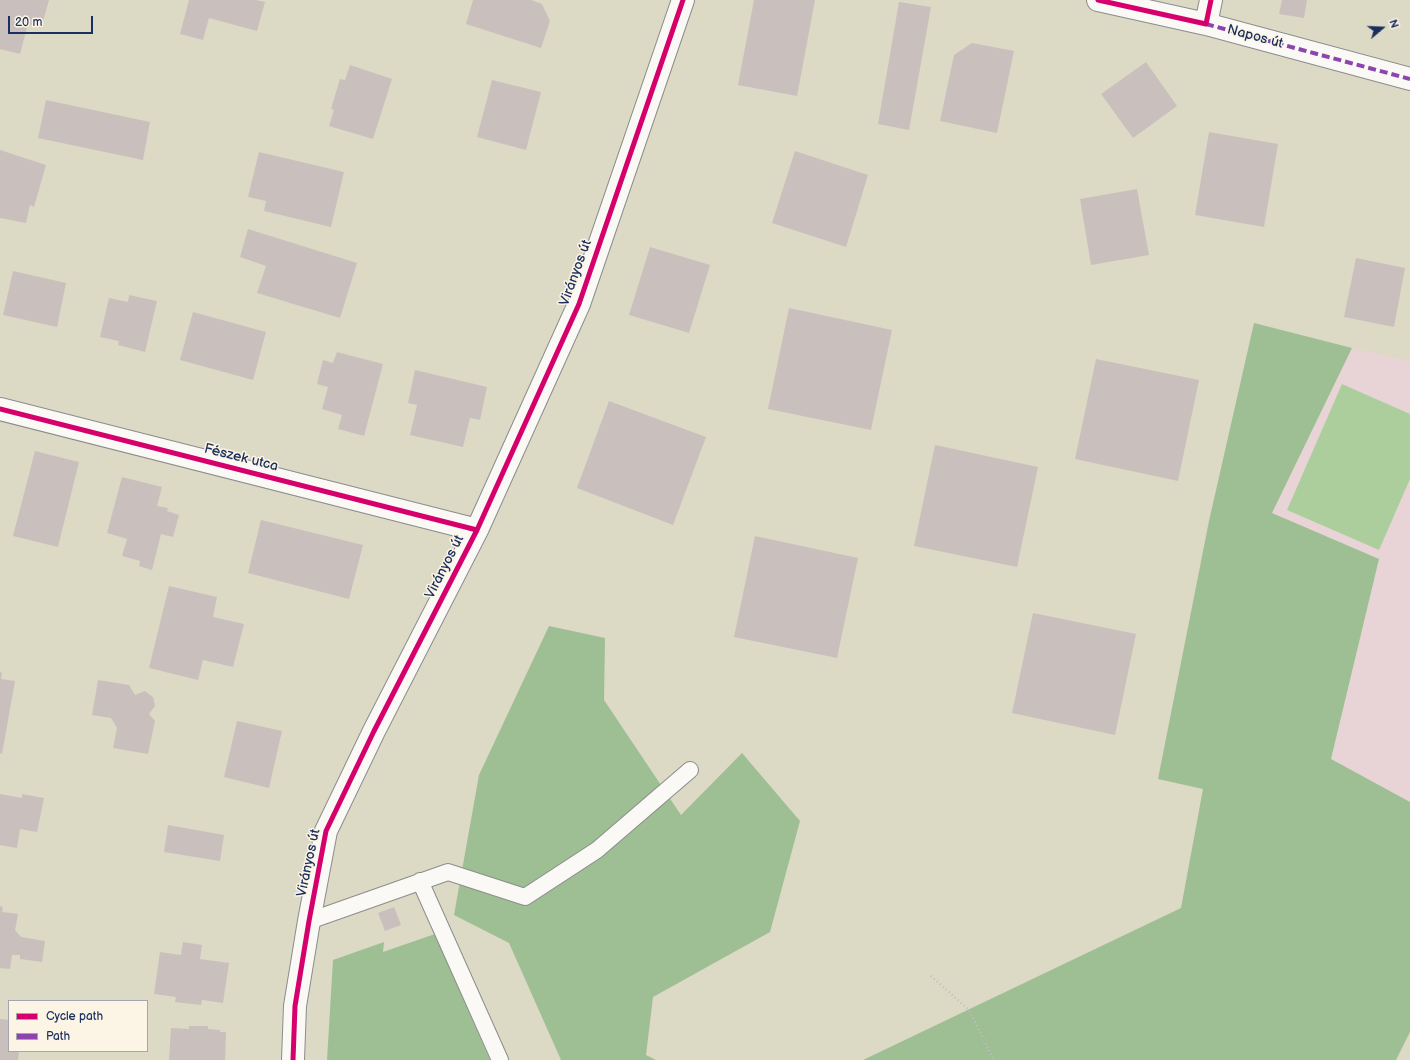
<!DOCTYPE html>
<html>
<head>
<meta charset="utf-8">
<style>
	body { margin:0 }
	#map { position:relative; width:1410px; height:1060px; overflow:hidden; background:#dcd9c5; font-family:"Balsamiq Sans",sans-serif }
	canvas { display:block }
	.legend { position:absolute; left:8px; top:1000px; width:140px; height:52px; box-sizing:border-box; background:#fcf5e5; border:1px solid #a2a6af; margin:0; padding:5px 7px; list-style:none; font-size:12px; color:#1b2f5e }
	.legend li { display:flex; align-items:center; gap:8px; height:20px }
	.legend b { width:20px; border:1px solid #a2a6af }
	.north { position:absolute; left:1362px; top:8px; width:40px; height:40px; -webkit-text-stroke:3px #fcf5e5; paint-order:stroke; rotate:71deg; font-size:11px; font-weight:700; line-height:16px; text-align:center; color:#1b2f5e }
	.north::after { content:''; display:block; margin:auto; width:14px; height:18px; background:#1b2f5e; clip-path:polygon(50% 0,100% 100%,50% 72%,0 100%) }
	.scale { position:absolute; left:8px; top:16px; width:85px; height:18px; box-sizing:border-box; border:2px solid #1b2f5e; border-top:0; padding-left:5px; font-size:12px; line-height:14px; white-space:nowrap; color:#1b2f5e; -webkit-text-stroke:3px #fcf5e5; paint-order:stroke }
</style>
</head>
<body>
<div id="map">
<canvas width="1410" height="1060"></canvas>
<ul class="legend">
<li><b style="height:5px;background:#d6006c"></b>Cycle path</li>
<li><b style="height:5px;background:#8e44ad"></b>Path</li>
</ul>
<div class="north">N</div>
<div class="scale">20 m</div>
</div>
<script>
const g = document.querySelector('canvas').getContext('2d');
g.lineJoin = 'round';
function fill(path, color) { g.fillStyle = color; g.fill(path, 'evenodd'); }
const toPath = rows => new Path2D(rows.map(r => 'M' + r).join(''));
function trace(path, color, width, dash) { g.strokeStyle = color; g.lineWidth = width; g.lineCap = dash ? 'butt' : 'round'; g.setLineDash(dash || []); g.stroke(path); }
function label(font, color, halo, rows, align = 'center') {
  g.font = font + ' "Balsamiq Sans",sans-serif'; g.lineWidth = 3; g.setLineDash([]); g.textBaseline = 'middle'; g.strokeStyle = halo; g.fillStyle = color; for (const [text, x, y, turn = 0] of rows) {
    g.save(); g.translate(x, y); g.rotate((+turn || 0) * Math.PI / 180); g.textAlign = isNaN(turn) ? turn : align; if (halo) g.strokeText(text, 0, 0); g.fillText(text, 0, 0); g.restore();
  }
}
const built = toPath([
	[1352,348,1410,361,1410,802,1331,759,1379,559,1272,513]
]);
const green = toPath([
	[1342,384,1410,414,1410,479,1379,550,1287,510]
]);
const forest = toPath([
	[1254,323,1352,348,1272,513,1379,559,1331,759,1410,802,1410,1032,1396,1060,863,1060,1181,908,1203,789,1158,779,1209,521],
	[549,626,605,638,604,700,681,815,742,753,800,821,770,932,653,997,646,1055,656,1060,561,1060,509,943,454,915,479,775],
	[435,934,490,1060,327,1060,333,960,384,942,383,952]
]);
const building = toPath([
	[0,0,49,0,41,28,28,24,20,54,0,49],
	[189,0,256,0,265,2,257,31,209,18,203,40,180,34],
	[473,0,531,0,542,4,550,21,541,48,466,24],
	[754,0,815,0,797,96,738,85],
	[1282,0,1307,0,1304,18,1279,14],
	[899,2,931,7,909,130,878,124],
	[972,43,1014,51,997,133,940,121,954,55],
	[1146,62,1177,106,1133,138,1101,94],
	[350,65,392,79,373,139,329,126,334,110,331,109,340,79,345,80],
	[492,80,541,92,526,150,477,137],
	[46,100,150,122,143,160,38,138],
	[1209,132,1278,144,1264,227,1195,215],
	[0,150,46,165,34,207,30,205,26,223,0,218],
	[795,151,868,175,846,247,772,223],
	[259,152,344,172,331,227,264,211,266,201,248,197],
	[1137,189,1149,255,1091,265,1080,199],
	[248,229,357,263,340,318,257,293,266,266,240,257],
	[650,247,710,265,689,333,629,315],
	[1356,258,1405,268,1394,327,1344,317],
	[13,271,66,283,57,327,3,315],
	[129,295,157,301,145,352,118,345,119,341,100,337,109,298,128,302],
	[789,308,892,330,871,430,768,409],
	[193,312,266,332,253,380,180,360],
	[337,352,383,364,364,436,338,429,342,415,322,409,328,387,317,384,323,360,333,363],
	[1096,359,1199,380,1178,481,1075,459],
	[415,370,487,387,480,420,470,418,463,447,410,435,417,405,408,403],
	[609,401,706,437,673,525,577,488],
	[935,445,1038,467,1017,567,914,546],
	[35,451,79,462,58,547,13,536],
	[122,477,162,487,157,506,168,508,167,511,179,515,173,537,161,534,152,570,139,566,140,561,122,556,127,539,107,533],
	[261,520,363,545,349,599,248,573],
	[755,536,858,558,837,658,734,637],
	[169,586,217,597,213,617,244,624,233,667,203,660,198,680,149,668],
	[1033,613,1136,634,1115,735,1012,713],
	[0,672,2,673,1,679,15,681,2,754,0,753],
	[98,680,129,685,135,695,145,691,153,697,155,706,149,714,155,721,148,754,113,748,117,728,111,718,92,715],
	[237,721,282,731,269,788,224,777],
	[0,794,22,798,22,794,44,798,37,832,20,829,17,848,0,845],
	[168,825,224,835,220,861,164,852],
	[0,906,3,907,2,912,18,914,15,930,21,937,45,941,42,962,20,959,20,955,12,955,10,969,0,968],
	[394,907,401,925,385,931,378,913],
	[183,942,202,945,200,959,229,963,223,1003,202,1000,201,1005,175,1002,176,997,154,994,160,952,181,955],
	[0,1019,9,1020,9,1051,19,1051,18,1060,0,1060],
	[189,1026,208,1026,208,1029,220,1030,220,1032,226,1032,225,1060,169,1060,171,1028,189,1029]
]);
const path = toPath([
	[931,976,969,1010,994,1060]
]);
const lane = toPath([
	[420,881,500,1060],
	[309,921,448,872,525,897,597,850,690,770]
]);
const street = toPath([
	[1098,0,1206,24,1410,79],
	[1206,24,1211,0],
	[0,409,477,530],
	[293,1060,295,1006,309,921,326,831,374,731,477,530,579,304,683,0]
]);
const quiet = toPath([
	[1206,24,1410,79]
]);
const cycleway = toPath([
	[1098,0,1206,24,1211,0],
	[0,409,477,530],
	[293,1060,295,1006,309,921,326,831,374,731,477,530,579,304,683,0]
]);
const streetNames = [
	["Napos út",1255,37,15],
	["Virányos út",576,273,-70],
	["Fészek utca",241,458,14],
	["Virányos út",445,567,-63],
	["Virányos út",309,863,-78]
];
fill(built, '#e8d4d6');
fill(green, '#acce9d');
fill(forest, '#9ebf94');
fill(building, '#c9c0bd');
trace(lane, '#8c8d8b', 18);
trace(street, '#8c8d8b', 24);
trace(path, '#bdbebf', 2.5, [1, 3]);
trace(lane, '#faf9f6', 16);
trace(street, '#faf9f6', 22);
trace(quiet, '#8e44ad', 4, [8, 4]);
trace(cycleway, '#d6006c', 5);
label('14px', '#1b2f5e', '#fcf5e5', streetNames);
</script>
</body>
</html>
